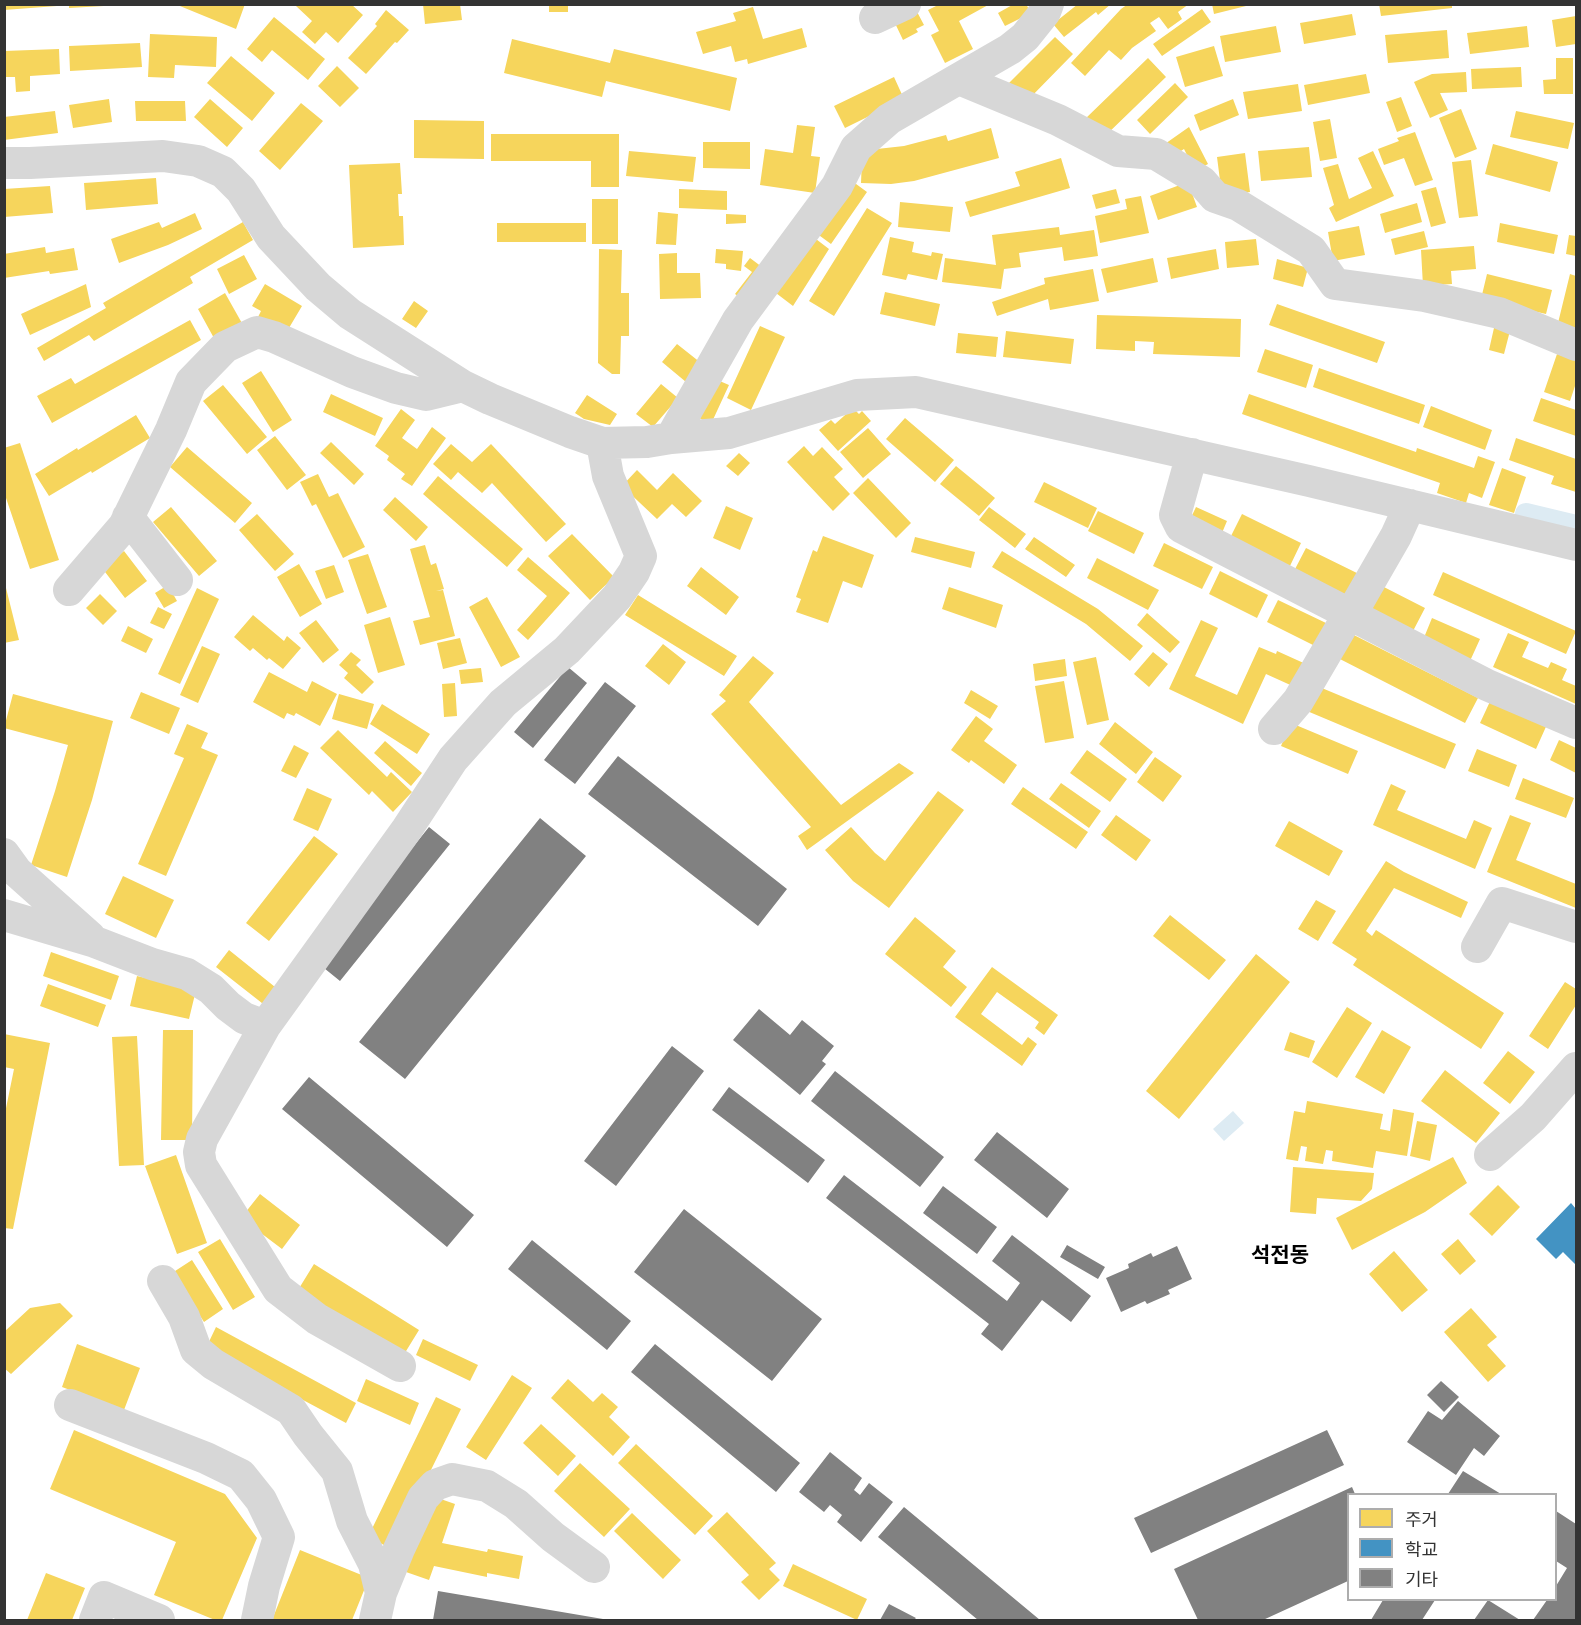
<!DOCTYPE html>
<html>
<head>
<meta charset="utf-8">
<style>
	body { margin:0 }
	#map { position:relative; width:1581px; height:1625px; overflow:hidden; background:#fff; font-family:"Noto Sans","Noto Sans KR",sans-serif }
	canvas { display:block }
	.frame { position:absolute; inset:0; border:6px solid #333; pointer-events:none }
	.legend { position:absolute; left:1347px; top:1493px; width:210px; height:108px; box-sizing:border-box; background:#fff; border:2px solid #adadad; margin:0; padding:8px 10px; list-style:none; font-size:18px; color:#333 }
	.legend li { display:flex; align-items:center; gap:12px; height:30px }
	.legend b { width:30px; border:2px solid #adadad }
</style>
</head>
<body>
<div id="map">
<canvas width="1581" height="1625"></canvas>
<div class="frame"></div>
<ul class="legend">
<li><b style="height:16px;background:#f6d55c"></b>주거</li>
<li><b style="height:16px;background:#4393c3"></b>학교</li>
<li><b style="height:16px;background:#818181"></b>기타</li>
</ul>
</div>
<script>
const g = document.querySelector('canvas').getContext('2d');
g.lineJoin = 'round';
function fill(path, color) { g.fillStyle = color; g.fill(path, 'evenodd'); }
const toPath = rows => new Path2D(rows.map(r => 'M' + r).join(''));
function trace(path, color, width, dash) { g.strokeStyle = color; g.lineWidth = width; g.lineCap = dash ? 'butt' : 'round'; g.setLineDash(dash || []); g.stroke(path); }
function label(font, color, halo, rows, align = 'center') {
  g.font = font + ' "Noto Sans","Noto Sans KR",sans-serif'; g.lineWidth = 6; g.setLineDash([]); g.textBaseline = 'middle'; g.strokeStyle = halo; g.fillStyle = color; for (const [text, x, y, turn = 0] of rows) {
    g.save(); g.translate(x, y); g.rotate((+turn || 0) * Math.PI / 180); g.textAlign = isNaN(turn) ? turn : align; if (halo) g.strokeText(text, 0, 0); g.fillText(text, 0, 0); g.restore();
  }
}
const water = toPath([
	[1233,1111,1244,1123,1224,1141,1213,1129]
]);
const homes = toPath([
	[4,4,57,4,57,6,4,10],
	[69,4,104,4,104,6,69,8],
	[175,4,245,4,236,29],
	[298,4,351,4,363,15,338,43,326,32,315,44,302,32,312,21,296,6],
	[423,4,460,4,462,20,425,24],
	[549,4,568,4,568,12,549,12],
	[940,4,990,4,959,21,973,49,945,63,931,35,939,31,928,10],
	[1014,4,1026,4,1031,13,1005,26,998,13],
	[1078,4,1111,4,1098,15,1096,12,1064,37,1053,24],
	[1128,4,1189,4,1178,12,1182,19,1168,29,1159,17,1150,23,1156,31,1132,48,1121,60,1109,50,1085,76,1071,63,1121,9],
	[1212,4,1250,4,1250,5,1214,14],
	[1379,4,1452,4,1452,8,1381,16],
	[753,7,763,39,802,28,807,47,748,64,747,59,735,62,731,46,703,54,696,32,736,21,733,13],
	[915,8,924,25,916,29,918,32,903,40,893,19],
	[1202,9,1211,22,1162,56,1153,44],
	[386,10,409,30,397,43,395,42,366,74,348,58,377,26,375,24],
	[1352,14,1356,35,1304,44,1300,23],
	[1576,16,1576,44,1556,47,1552,20],
	[274,17,325,59,308,80,272,50,262,62,247,49],
	[1276,26,1281,52,1225,62,1220,36],
	[1527,26,1529,47,1470,54,1467,33],
	[1447,30,1449,58,1388,63,1385,35],
	[150,34,217,37,216,67,175,65,174,78,148,77],
	[1055,37,1073,54,1025,103,1007,85],
	[512,39,610,63,614,49,737,78,730,111,606,81,602,97,504,73],
	[140,43,142,67,70,71,69,46],
	[1214,46,1223,76,1185,87,1176,57],
	[59,49,60,74,30,76,30,91,16,92,15,77,4,77,4,51],
	[231,56,275,93,252,121,207,83],
	[1148,58,1166,77,1103,138,1085,119],
	[1556,58,1573,58,1573,94,1544,94,1543,80,1556,79],
	[337,66,359,88,340,107,318,86],
	[1521,67,1522,87,1472,89,1471,69],
	[1466,72,1467,92,1440,93,1448,110,1430,118,1414,82,1432,74],
	[1366,74,1370,93,1308,105,1304,85],
	[894,77,904,99,845,128,834,106],
	[1175,83,1188,97,1150,134,1137,120],
	[1298,84,1302,111,1248,119,1243,92],
	[1401,97,1412,126,1397,132,1386,102],
	[109,99,112,122,73,128,69,105],
	[210,99,243,128,227,147,194,117],
	[1233,99,1239,115,1200,131,1194,115],
	[135,101,185,101,186,121,136,121],
	[301,103,323,121,280,170,259,151],
	[1461,109,1477,149,1455,158,1439,118],
	[55,111,58,133,4,140,4,117],
	[1516,111,1574,123,1568,149,1510,137],
	[1330,119,1337,158,1320,161,1313,122],
	[414,120,484,121,484,159,414,158],
	[797,125,815,127,811,156,820,157,815,193,760,185,765,149,793,153],
	[1189,127,1208,164,1195,171,1184,149,1170,158,1162,146],
	[991,128,999,158,914,181,891,184,861,183,862,158,877,149,904,146,946,135,948,141],
	[1415,132,1433,180,1415,186,1404,158,1384,165,1378,149,1399,141,1397,138],
	[491,134,619,134,619,187,591,187,591,161,491,161],
	[703,142,750,142,750,169,703,168],
	[1493,144,1558,162,1550,192,1485,174],
	[1309,147,1312,177,1261,181,1258,151],
	[629,151,696,157,693,182,626,176],
	[1373,151,1394,196,1336,222,1329,208,1334,205,1323,168,1338,164,1349,199,1372,188,1358,158],
	[1245,153,1250,192,1222,196,1217,157],
	[1061,158,1070,188,970,217,965,202,1020,186,1015,172],
	[1471,160,1478,216,1459,218,1452,162],
	[400,163,402,194,398,194,399,216,403,216,404,245,353,248,349,165],
	[156,178,158,204,86,210,84,183],
	[852,181,867,192,831,244,816,233],
	[1188,182,1197,207,1158,220,1150,196],
	[50,186,53,213,4,217,4,189],
	[1436,187,1446,223,1431,227,1421,191],
	[679,189,727,191,727,210,679,208],
	[1116,189,1120,203,1096,209,1092,195],
	[1141,196,1149,233,1100,243,1095,216,1127,209,1125,199],
	[592,199,618,199,618,244,592,244],
	[900,202,953,207,950,232,898,227],
	[1417,203,1422,222,1385,233,1380,214],
	[867,208,892,223,834,316,809,301],
	[658,212,678,214,676,245,656,244],
	[195,213,202,229,168,245,119,263,111,239,159,222,162,228],
	[726,214,746,215,746,223,726,224],
	[243,222,253,240,190,277,193,283,94,341,89,335,44,361,37,348,106,308,103,303],
	[497,223,586,223,586,242,497,242],
	[1500,223,1558,235,1554,254,1497,242],
	[1359,226,1365,255,1333,261,1328,232],
	[1059,227,1060,235,1094,230,1098,256,1064,261,1062,247,1019,253,1021,267,1004,269,1001,289,942,282,945,258,996,265,992,235],
	[1424,231,1428,247,1395,255,1391,239],
	[1569,235,1576,236,1576,256,1566,254],
	[812,236,829,249,793,306,772,290],
	[890,237,914,242,912,252,931,256,932,252,943,254,937,280,908,274,906,280,882,275],
	[1256,239,1259,265,1227,268,1225,242],
	[1474,246,1476,269,1451,271,1452,284,1423,286,1421,250],
	[45,247,46,253,74,248,78,270,50,274,49,271,4,278,4,254],
	[599,249,622,250,621,293,629,293,629,336,621,336,620,374,612,374,598,363],
	[716,249,743,251,741,271,726,269,726,264,715,263],
	[1216,249,1219,269,1171,279,1167,258],
	[677,253,677,273,700,273,701,298,660,299,659,254],
	[244,255,257,279,229,294,217,269],
	[750,258,766,270,744,300,735,294,752,272,744,266],
	[1153,258,1158,282,1107,293,1101,269],
	[1277,259,1308,268,1303,287,1273,279],
	[1093,269,1099,301,1050,310,1048,299,997,316,992,302,1045,284,1044,278],
	[1487,274,1552,290,1546,314,1481,299],
	[1570,274,1576,276,1576,328,1558,323],
	[86,284,91,307,30,335,21,314],
	[265,284,302,306,286,333,258,317,261,311,252,306],
	[885,292,940,304,935,326,880,314],
	[225,293,243,325,215,340,198,309],
	[414,301,428,311,416,328,402,319],
	[1277,304,1385,342,1377,363,1269,325],
	[1097,315,1241,319,1240,357,1153,354,1154,342,1135,341,1135,351,1096,349],
	[1496,319,1512,323,1504,354,1489,350],
	[190,320,201,340,52,423,37,396,71,378,75,384],
	[760,326,785,337,751,410,727,398],
	[1006,331,1074,339,1071,364,1003,357],
	[958,333,998,337,996,357,956,353],
	[677,344,701,363,686,382,662,362],
	[1265,349,1313,365,1306,388,1257,372],
	[1557,354,1576,361,1576,383,1570,401,1544,392],
	[1319,368,1425,405,1419,424,1313,387],
	[261,371,292,420,273,432,242,383],
	[715,379,729,385,711,424,697,417],
	[661,384,678,398,653,427,636,414],
	[223,385,267,437,247,454,203,401],
	[331,394,383,418,375,436,323,412],
	[1249,394,1416,452,1417,448,1474,468,1478,456,1495,462,1482,498,1469,493,1466,503,1437,493,1440,483,1242,414],
	[587,395,617,414,610,425,584,419,575,413],
	[1541,398,1576,410,1576,436,1533,421],
	[1431,406,1492,430,1485,450,1423,427],
	[853,408,859,414,862,411,871,421,838,451,819,430,831,420,835,424],
	[401,409,415,420,402,438,417,449,432,427,446,438,412,486,401,479,405,474,387,460,389,456,375,446],
	[136,415,150,438,92,473,91,471,49,496,35,474,77,448,78,450],
	[905,418,954,460,935,482,886,439],
	[868,428,891,454,863,478,840,452],
	[275,436,306,475,287,490,257,450],
	[1516,438,1576,459,1576,492,1551,484,1554,476,1509,460],
	[331,442,364,474,354,485,320,453],
	[20,443,59,560,30,569,4,492,4,448],
	[451,444,472,462,491,444,566,524,546,542,492,483,482,493,458,472,451,480,433,464],
	[804,446,813,456,822,447,843,469,834,477,850,494,833,511,787,462],
	[187,447,252,503,235,523,170,467],
	[739,453,750,463,738,476,726,466],
	[956,466,995,498,979,516,940,484],
	[1502,468,1526,477,1514,513,1489,505],
	[637,470,657,490,673,473,702,501,686,517,672,504,657,519,622,486],
	[318,474,329,497,338,493,365,547,343,558,316,504,312,506,300,482],
	[438,476,523,549,507,567,423,494],
	[868,478,911,523,896,538,853,493],
	[1044,482,1097,508,1088,528,1034,502],
	[395,497,428,527,416,541,383,510],
	[726,506,753,518,740,550,713,538],
	[171,507,217,561,199,576,153,522],
	[989,507,1026,534,1015,548,979,520],
	[1196,507,1227,521,1219,540,1187,526],
	[1098,511,1144,533,1134,554,1088,531],
	[257,514,294,554,275,571,239,530],
	[1242,514,1301,543,1289,568,1229,540],
	[572,534,614,577,590,600,548,556],
	[823,536,874,555,862,588,843,581,828,623,796,612,801,599,796,597,813,550,817,552],
	[915,537,975,552,971,568,911,552],
	[1034,537,1075,565,1066,577,1025,549],
	[1164,543,1213,567,1202,589,1153,566],
	[425,545,431,565,436,563,444,589,436,591,443,590,455,636,420,645,413,621,430,617,410,549],
	[1306,548,1363,576,1352,600,1294,571],
	[124,551,147,581,125,598,102,568],
	[1002,551,1098,609,1143,646,1130,661,1086,624,992,567],
	[368,554,387,607,367,614,348,560],
	[528,557,570,593,528,640,517,630,547,596,517,570],
	[1097,558,1159,590,1148,610,1087,578],
	[299,564,322,604,300,617,277,577],
	[334,565,344,592,326,599,315,571],
	[701,567,739,597,726,615,687,586],
	[1220,571,1268,595,1257,618,1209,594],
	[1443,572,1576,631,1566,654,1433,595],
	[4,580,19,640,4,643],
	[1378,584,1425,608,1413,631,1366,607],
	[168,585,177,601,164,608,155,593],
	[949,587,1003,605,996,628,942,609],
	[197,588,219,599,180,684,158,674],
	[100,594,117,611,103,625,86,608],
	[638,595,737,656,724,676,625,615],
	[487,597,520,657,501,667,469,607],
	[1278,600,1326,623,1315,646,1267,622],
	[158,607,172,614,164,629,150,623],
	[1147,613,1180,642,1170,653,1137,625],
	[253,615,284,641,287,636,301,648,283,669,269,658,267,660,253,648,250,651,234,637],
	[390,617,405,665,378,673,364,625],
	[1432,618,1480,639,1470,661,1423,640],
	[316,620,339,650,323,663,299,633],
	[1201,620,1218,628,1195,676,1237,695,1259,647,1276,654,1277,651,1308,665,1297,688,1266,674,1243,724,1169,689],
	[128,626,153,639,146,653,121,641],
	[1346,631,1478,698,1465,723,1334,656],
	[1508,633,1529,642,1522,657,1548,668,1551,662,1567,669,1562,680,1576,686,1576,704,1493,667],
	[460,638,467,663,443,669,437,643],
	[663,644,686,662,669,685,645,666],
	[202,646,220,654,198,703,180,695],
	[351,652,361,660,356,665,374,682,362,694,344,678,348,673,339,665],
	[1153,652,1168,664,1149,687,1134,674],
	[753,656,774,673,749,702,841,805,899,763,914,773,807,850,798,836,811,827,711,714,726,701,719,695],
	[1096,657,1109,720,1087,725,1073,662],
	[1065,659,1067,676,1035,681,1033,664],
	[481,668,483,682,461,684,459,670],
	[269,672,307,692,312,681,337,694,320,726,296,713,294,716,287,713,284,719,253,702],
	[1064,681,1074,738,1045,743,1035,686],
	[455,683,457,716,444,717,442,684],
	[1317,686,1456,744,1445,769,1307,711],
	[971,690,998,706,990,719,964,703],
	[141,692,180,708,169,734,130,718],
	[13,694,113,721,92,800,67,877,31,865,55,791,68,745,4,728],
	[339,694,374,704,367,729,332,719],
	[1493,695,1549,720,1536,749,1480,723],
	[382,704,430,734,417,754,370,724],
	[976,716,993,729,984,741,1017,765,1004,784,971,760,969,763,951,750],
	[1115,722,1153,752,1136,774,1099,744],
	[1291,723,1358,751,1348,774,1281,746],
	[187,724,208,733,201,748,218,755,166,876,138,864,184,758,174,754],
	[338,730,387,777,391,772,412,792,393,812,372,791,369,795,320,748],
	[1559,740,1576,748,1576,773,1550,760],
	[385,741,422,773,411,786,374,753],
	[294,745,309,753,296,778,281,771],
	[1477,749,1517,765,1509,787,1468,771],
	[1087,750,1127,779,1110,802,1070,773],
	[1155,757,1182,776,1163,802,1137,782],
	[1523,778,1574,798,1566,818,1515,799],
	[1061,783,1101,811,1089,828,1049,799],
	[1391,784,1406,791,1397,810,1466,839,1474,820,1492,828,1475,869,1373,825],
	[1023,787,1088,832,1076,849,1011,804],
	[307,788,332,799,318,831,293,820],
	[938,791,964,810,889,908,853,881,825,850,851,827,875,853,885,861],
	[1116,815,1151,840,1136,861,1101,835],
	[1510,815,1531,823,1516,860,1576,884,1576,908,1487,872],
	[1289,821,1343,851,1329,876,1275,846],
	[314,836,338,854,269,941,246,923],
	[1386,861,1404,872,1468,902,1461,918,1394,888,1366,931,1372,936,1376,930,1504,1013,1481,1049,1353,965,1357,959,1332,943],
	[123,876,174,900,156,938,105,914],
	[1316,900,1336,911,1318,941,1298,929],
	[1170,915,1226,960,1209,980,1153,936],
	[915,917,956,951,943,967,967,987,951,1007,885,954],
	[229,950,280,991,267,1007,216,967],
	[51,952,119,976,111,1000,43,976],
	[1256,954,1290,982,1179,1119,1146,1091],
	[992,967,1058,1015,1044,1035,1035,1028,1039,1022,997,992,981,1014,1022,1045,1028,1037,1037,1044,1022,1066,955,1017],
	[137,976,196,990,189,1019,130,1006],
	[1565,982,1576,989,1576,1005,1548,1049,1529,1036],
	[48,984,106,1005,98,1027,40,1006],
	[1347,1007,1372,1023,1337,1078,1312,1062],
	[163,1030,193,1030,192,1140,161,1140],
	[1382,1030,1411,1047,1384,1094,1355,1077],
	[1290,1032,1315,1041,1309,1058,1284,1050],
	[4,1034,50,1043,13,1229,4,1228,4,1118,14,1069,4,1067],
	[137,1036,144,1165,119,1166,112,1037],
	[1508,1051,1535,1072,1510,1104,1483,1083],
	[1445,1070,1500,1113,1476,1143,1421,1101],
	[1307,1101,1383,1114,1380,1129,1390,1131,1393,1109,1414,1113,1407,1156,1376,1151,1373,1168,1332,1161,1333,1151,1326,1150,1323,1164,1305,1161,1307,1147,1301,1146,1298,1161,1286,1159,1294,1111,1305,1113],
	[1417,1121,1437,1125,1430,1161,1410,1156],
	[176,1155,207,1243,177,1254,145,1166],
	[1453,1157,1467,1183,1425,1212,1352,1250,1336,1218],
	[1293,1167,1374,1173,1372,1189,1361,1201,1317,1198,1316,1214,1290,1212],
	[1498,1185,1520,1207,1492,1236,1469,1214],
	[260,1194,300,1225,282,1249,241,1218],
	[220,1239,255,1297,233,1310,198,1252],
	[1458,1239,1476,1261,1460,1275,1441,1254],
	[1394,1251,1428,1290,1402,1312,1369,1274],
	[192,1260,223,1309,204,1322,172,1273],
	[314,1264,419,1330,403,1356,298,1290],
	[60,1303,73,1316,11,1374,4,1368,4,1332,30,1308],
	[1471,1308,1497,1337,1487,1345,1506,1366,1488,1382,1444,1332],
	[216,1327,356,1403,346,1423,206,1348],
	[423,1339,478,1365,470,1381,416,1355],
	[77,1344,140,1368,124,1410,62,1387],
	[512,1375,532,1388,486,1460,466,1447],
	[366,1379,419,1403,410,1425,357,1401],
	[568,1379,593,1402,602,1393,618,1407,609,1417,630,1437,613,1456,551,1398],
	[436,1397,461,1409,392,1549,368,1537],
	[541,1424,576,1456,558,1476,523,1443],
	[74,1430,225,1494,257,1538,222,1620,215,1620,154,1595,176,1542,50,1489],
	[636,1444,713,1516,695,1535,618,1463],
	[580,1463,630,1509,604,1537,554,1491],
	[432,1496,455,1504,442,1543,487,1552,488,1549,523,1556,519,1579,487,1573,487,1577,434,1566,429,1580,406,1572],
	[727,1512,776,1563,769,1569,780,1580,759,1600,741,1582,749,1575,707,1531],
	[632,1513,681,1560,663,1579,614,1531],
	[300,1550,369,1578,352,1620,272,1620],
	[793,1564,867,1599,857,1620,783,1586],
	[46,1573,85,1588,72,1620,27,1620]
]);
const schools = toPath([
	[1571,1203,1576,1209,1576,1265,1563,1252,1556,1259,1536,1239]
]);
const canal = toPath([
	[1526,514,1576,526]
]);
const building = toPath([
	[568,667,587,683,533,748,514,732],
	[605,682,636,706,575,784,544,760],
	[618,756,787,889,758,926,588,794],
	[540,818,586,856,405,1079,359,1042],
	[429,827,450,844,340,981,319,964],
	[759,1009,790,1035,802,1020,834,1046,822,1061,826,1064,800,1095,733,1040],
	[672,1046,704,1071,616,1186,584,1161],
	[835,1071,944,1157,920,1187,811,1101],
	[309,1077,474,1215,447,1247,282,1109],
	[729,1087,825,1160,808,1183,712,1110],
	[997,1132,1069,1189,1047,1218,974,1160],
	[844,1175,1007,1301,1020,1283,992,1261,1012,1235,1091,1296,1071,1322,1042,1300,1002,1351,981,1334,989,1324,826,1198],
	[943,1186,997,1227,977,1254,923,1213],
	[684,1209,822,1319,772,1381,634,1272],
	[532,1240,631,1321,607,1350,508,1269],
	[1067,1245,1105,1267,1098,1279,1060,1257],
	[1177,1246,1192,1279,1168,1290,1170,1294,1147,1304,1145,1301,1121,1312,1106,1278,1129,1268,1128,1264,1151,1253,1153,1257],
	[655,1344,800,1463,776,1492,631,1372],
	[1441,1381,1459,1397,1444,1412,1427,1395],
	[1458,1401,1500,1436,1484,1456,1474,1448,1456,1475,1407,1442,1428,1411,1442,1420],
	[1327,1430,1344,1465,1151,1553,1134,1518],
	[830,1452,862,1478,854,1490,860,1495,869,1483,893,1502,861,1542,837,1522,842,1515,830,1505,824,1512,799,1492],
	[1463,1471,1501,1494,1448,1494],
	[1352,1487,1355,1494,1348,1494,1348,1581,1263,1620,1198,1620,1174,1569],
	[904,1507,1040,1620,978,1620,878,1537],
	[1556,1511,1576,1524,1576,1620,1533,1620,1547,1600,1556,1600,1556,1586,1567,1568,1556,1561],
	[438,1591,603,1619,603,1620,433,1620],
	[1383,1600,1435,1600,1422,1620,1371,1620],
	[1488,1600,1520,1620,1474,1620],
	[889,1604,916,1618,914,1620,880,1620]
]);
const minor = toPath([
	[875,18,905,4],
	[959,79,1058,120,1118,151,1156,154,1202,182,1215,197,1238,205,1311,250,1335,284,1424,296,1499,313,1576,345],
	[4,163,30,163,163,156,198,161,223,172,241,190,271,237,318,287,350,314,463,386,490,399,570,432,602,443,647,442,671,438,729,433,857,395,916,392,1309,481,1576,545],
	[671,438,738,320,837,186,856,148,889,119,1010,49,1025,37,1045,12,1048,4],
	[1192,454,1175,515,1181,527,1487,685,1576,723],
	[128,517,177,580],
	[69,590,124,526,171,430,191,382,225,347,257,332,274,337,352,372,396,388,426,395,463,386],
	[1274,729,1298,701,1349,614,1358,602,1396,536,1410,505],
	[4,854,17,872,90,937],
	[4,915,95,942,152,964,187,974,211,989,228,1006,244,1018,265,1026,407,829,453,759,503,703,567,650,617,597,634,572,641,556,608,476,602,443],
	[1477,947,1502,903,1576,927],
	[265,1026,202,1139,199,1152,201,1165,278,1289,317,1319,400,1366],
	[1490,1155,1533,1117,1576,1068],
	[163,1281,184,1317,196,1350,213,1364,291,1410,308,1435,337,1471,352,1521,374,1564,381,1593],
	[70,1405,206,1458,241,1475,261,1500,279,1537,264,1586,257,1620],
	[95,1620,104,1597,159,1620],
	[375,1620,381,1593,399,1549,423,1498,435,1485,452,1479,487,1486,516,1504,553,1537,594,1567]
]);
const quarterNames = [
	["석전동",1280,1256]
];
fill(water, '#ddebf3');
fill(homes, '#f6d55c');
fill(schools, '#4393c3');
trace(canal, '#ddebf3', 22);
fill(building, '#818181');
trace(minor, '#d7d7d7', 32);
label('bold 21px', '#000', '#fff', quarterNames);
</script>
</body>
</html>
